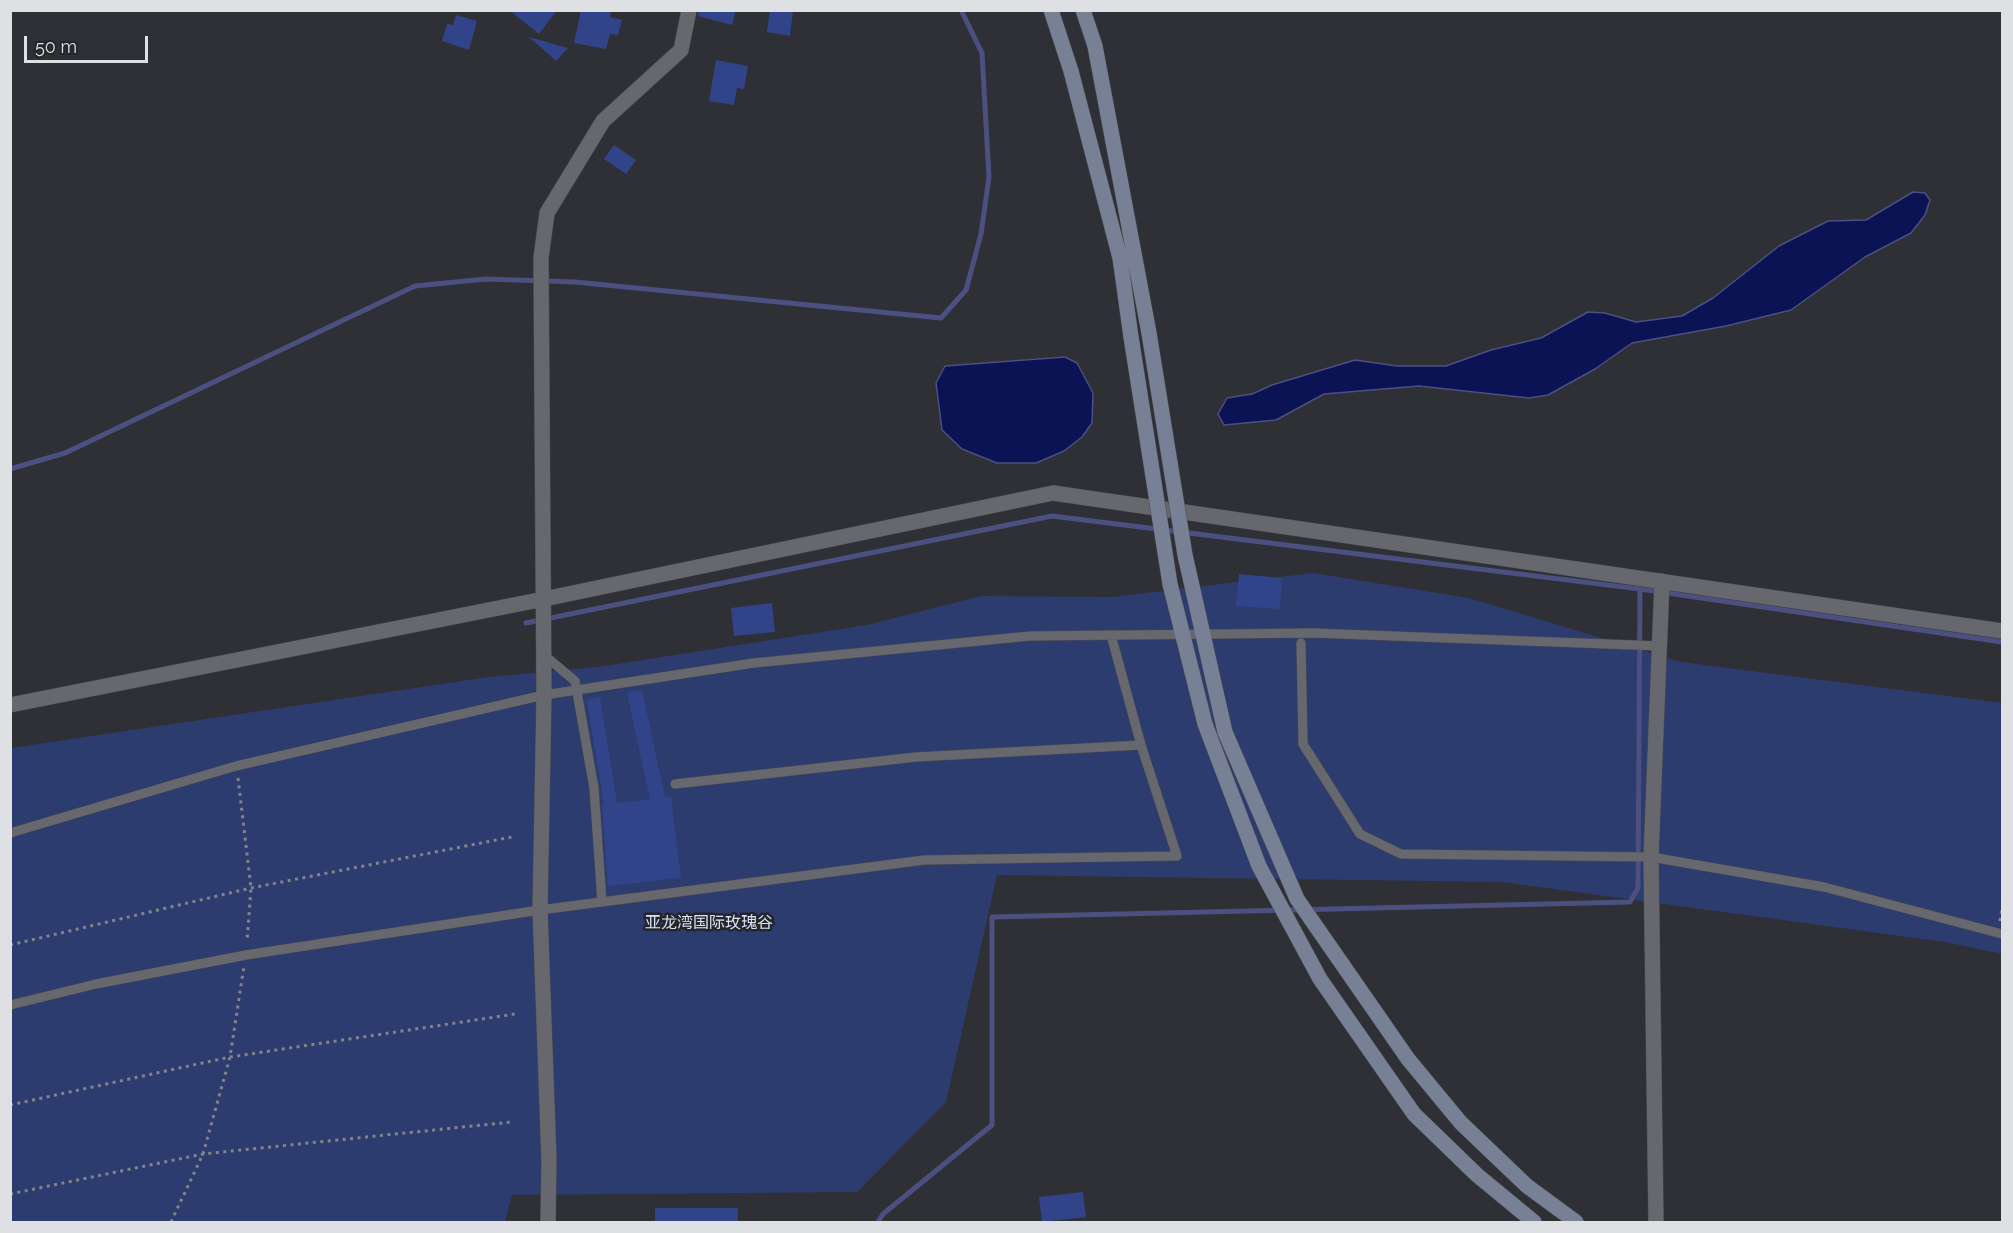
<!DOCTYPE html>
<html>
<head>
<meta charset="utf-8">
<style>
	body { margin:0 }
	#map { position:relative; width:2013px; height:1233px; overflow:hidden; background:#2e3035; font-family:Raleway,sans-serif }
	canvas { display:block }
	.frame { position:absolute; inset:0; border:12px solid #dee0e3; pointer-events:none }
	.scale { position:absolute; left:24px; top:36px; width:124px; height:27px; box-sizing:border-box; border:3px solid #dee0e3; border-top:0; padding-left:8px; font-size:18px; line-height:21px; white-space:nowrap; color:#dee0e3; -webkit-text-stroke:4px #25262b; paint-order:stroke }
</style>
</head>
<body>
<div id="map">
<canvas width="2013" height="1233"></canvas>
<div class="frame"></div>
<div class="scale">50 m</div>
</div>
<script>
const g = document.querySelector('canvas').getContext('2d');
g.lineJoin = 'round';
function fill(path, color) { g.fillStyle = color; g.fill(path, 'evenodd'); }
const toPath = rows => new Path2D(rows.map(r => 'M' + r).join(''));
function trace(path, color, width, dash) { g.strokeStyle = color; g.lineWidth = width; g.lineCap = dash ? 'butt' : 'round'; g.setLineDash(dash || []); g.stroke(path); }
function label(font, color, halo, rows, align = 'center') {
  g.font = font + ' Raleway,"Noto Sans SC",sans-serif'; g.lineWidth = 5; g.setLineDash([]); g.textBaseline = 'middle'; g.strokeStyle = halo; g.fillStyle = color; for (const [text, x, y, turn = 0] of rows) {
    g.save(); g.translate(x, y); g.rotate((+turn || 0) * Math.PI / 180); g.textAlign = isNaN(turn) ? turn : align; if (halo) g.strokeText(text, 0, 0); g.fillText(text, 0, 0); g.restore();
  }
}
const green = toPath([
	[1313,573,1469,598,1681,662,2002,703,2002,954,1945,942,1502,882,997,875,946,1102,857,1192,512,1195,505,1222,11,1222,11,748,489,677,598,667,867,625,981,596,1112,597]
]);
const water = toPath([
	[1913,192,1925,193,1930,200,1925,215,1911,233,1865,257,1791,310,1726,326,1632,343,1595,369,1548,395,1529,398,1419,386,1324,394,1276,420,1224,425,1218,414,1227,398,1252,394,1272,385,1355,360,1397,366,1446,366,1491,350,1541,338,1588,312,1605,313,1636,322,1682,316,1713,298,1779,246,1828,221,1866,220,1913,192],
	[1065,357,1077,363,1093,393,1092,423,1082,437,1064,451,1036,463,997,463,962,449,942,430,936,383,945,366,1065,357]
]);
const stream = toPath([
	[10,469,65,453,415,286,486,279,575,282,941,318,966,290,981,234,989,177,982,53,961,10],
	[526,623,1052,516,1640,589,2002,642],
	[878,1222,883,1214,992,1125,992,917,1630,902,1638,888,1640,589]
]);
const building = toPath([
	[509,10,557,10,539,34],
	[581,10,611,10,610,17,622,20,618,35,610,34,606,49,574,43],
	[699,10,736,10,732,25,698,16],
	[770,10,793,10,790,36,767,32],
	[456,15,477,21,469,50,442,41,447,24,453,25],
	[529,37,568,48,556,61],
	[716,60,748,66,744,89,737,88,734,105,709,101],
	[614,145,636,160,626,174,604,159],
	[1239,574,1282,578,1280,609,1236,606],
	[772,603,775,632,734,636,731,608],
	[642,690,665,797,671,797,681,878,608,886,602,805,604,805,587,700,600,697,617,803,650,799,627,693],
	[1083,1192,1086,1217,1042,1222,1039,1197],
	[655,1208,738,1208,738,1222,655,1222]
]);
const path = toPath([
	[238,778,251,888,247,942],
	[2000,921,2002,908],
	[10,945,251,888,512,837],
	[10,1105,230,1057,515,1014],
	[10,1194,203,1154,511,1122],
	[171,1222,203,1154,230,1057,244,966]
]);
const lane = toPath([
	[1111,635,1141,745],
	[1301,643,1303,744,1360,834,1401,854,1651,857,1824,887,2002,934],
	[544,655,575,681,594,788,602,902],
	[10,833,236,766,544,695,754,663,1030,636,1313,633,1660,646],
	[10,1005,96,984,246,955,540,910,924,860,1177,856,1141,745,916,757,675,784]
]);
const street = toPath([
	[10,705,544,599,1053,493,2002,631],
	[548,1222,549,1160,540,910,544,695,541,258,547,213,603,121,681,50,689,10],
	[1656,1222,1651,857,1662,581]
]);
const secondary = toPath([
	[1051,10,1071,71,1120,258,1131,337],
	[1083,10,1095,46,1149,333],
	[1185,555,1225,732,1297,899,1408,1059,1461,1123,1527,1186,1576,1222],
	[1170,584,1205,724,1259,866,1320,979,1414,1114,1477,1175,1534,1222]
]);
const secondaryBridge = toPath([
	[1149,333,1185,555],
	[1131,337,1170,584]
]);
const parkNames = [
	["亚龙湾国际玫瑰谷",709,923]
];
fill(green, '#2d3c6e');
fill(water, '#0c1355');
trace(water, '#4b5080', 1.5);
trace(stream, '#4b5080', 5);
fill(building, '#324489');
trace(lane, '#4b4c50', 10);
trace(street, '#4b4c50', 16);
trace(secondary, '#4b4c50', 16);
trace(path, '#828488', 3, [3, 4.5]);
trace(lane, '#66686d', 9);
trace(street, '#66686d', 15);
trace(secondary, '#788095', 15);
trace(secondaryBridge, '#4b4c50', 16, []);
trace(secondaryBridge, '#788095', 15);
label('16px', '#d9e1f6', '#25262b', parkNames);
</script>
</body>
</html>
